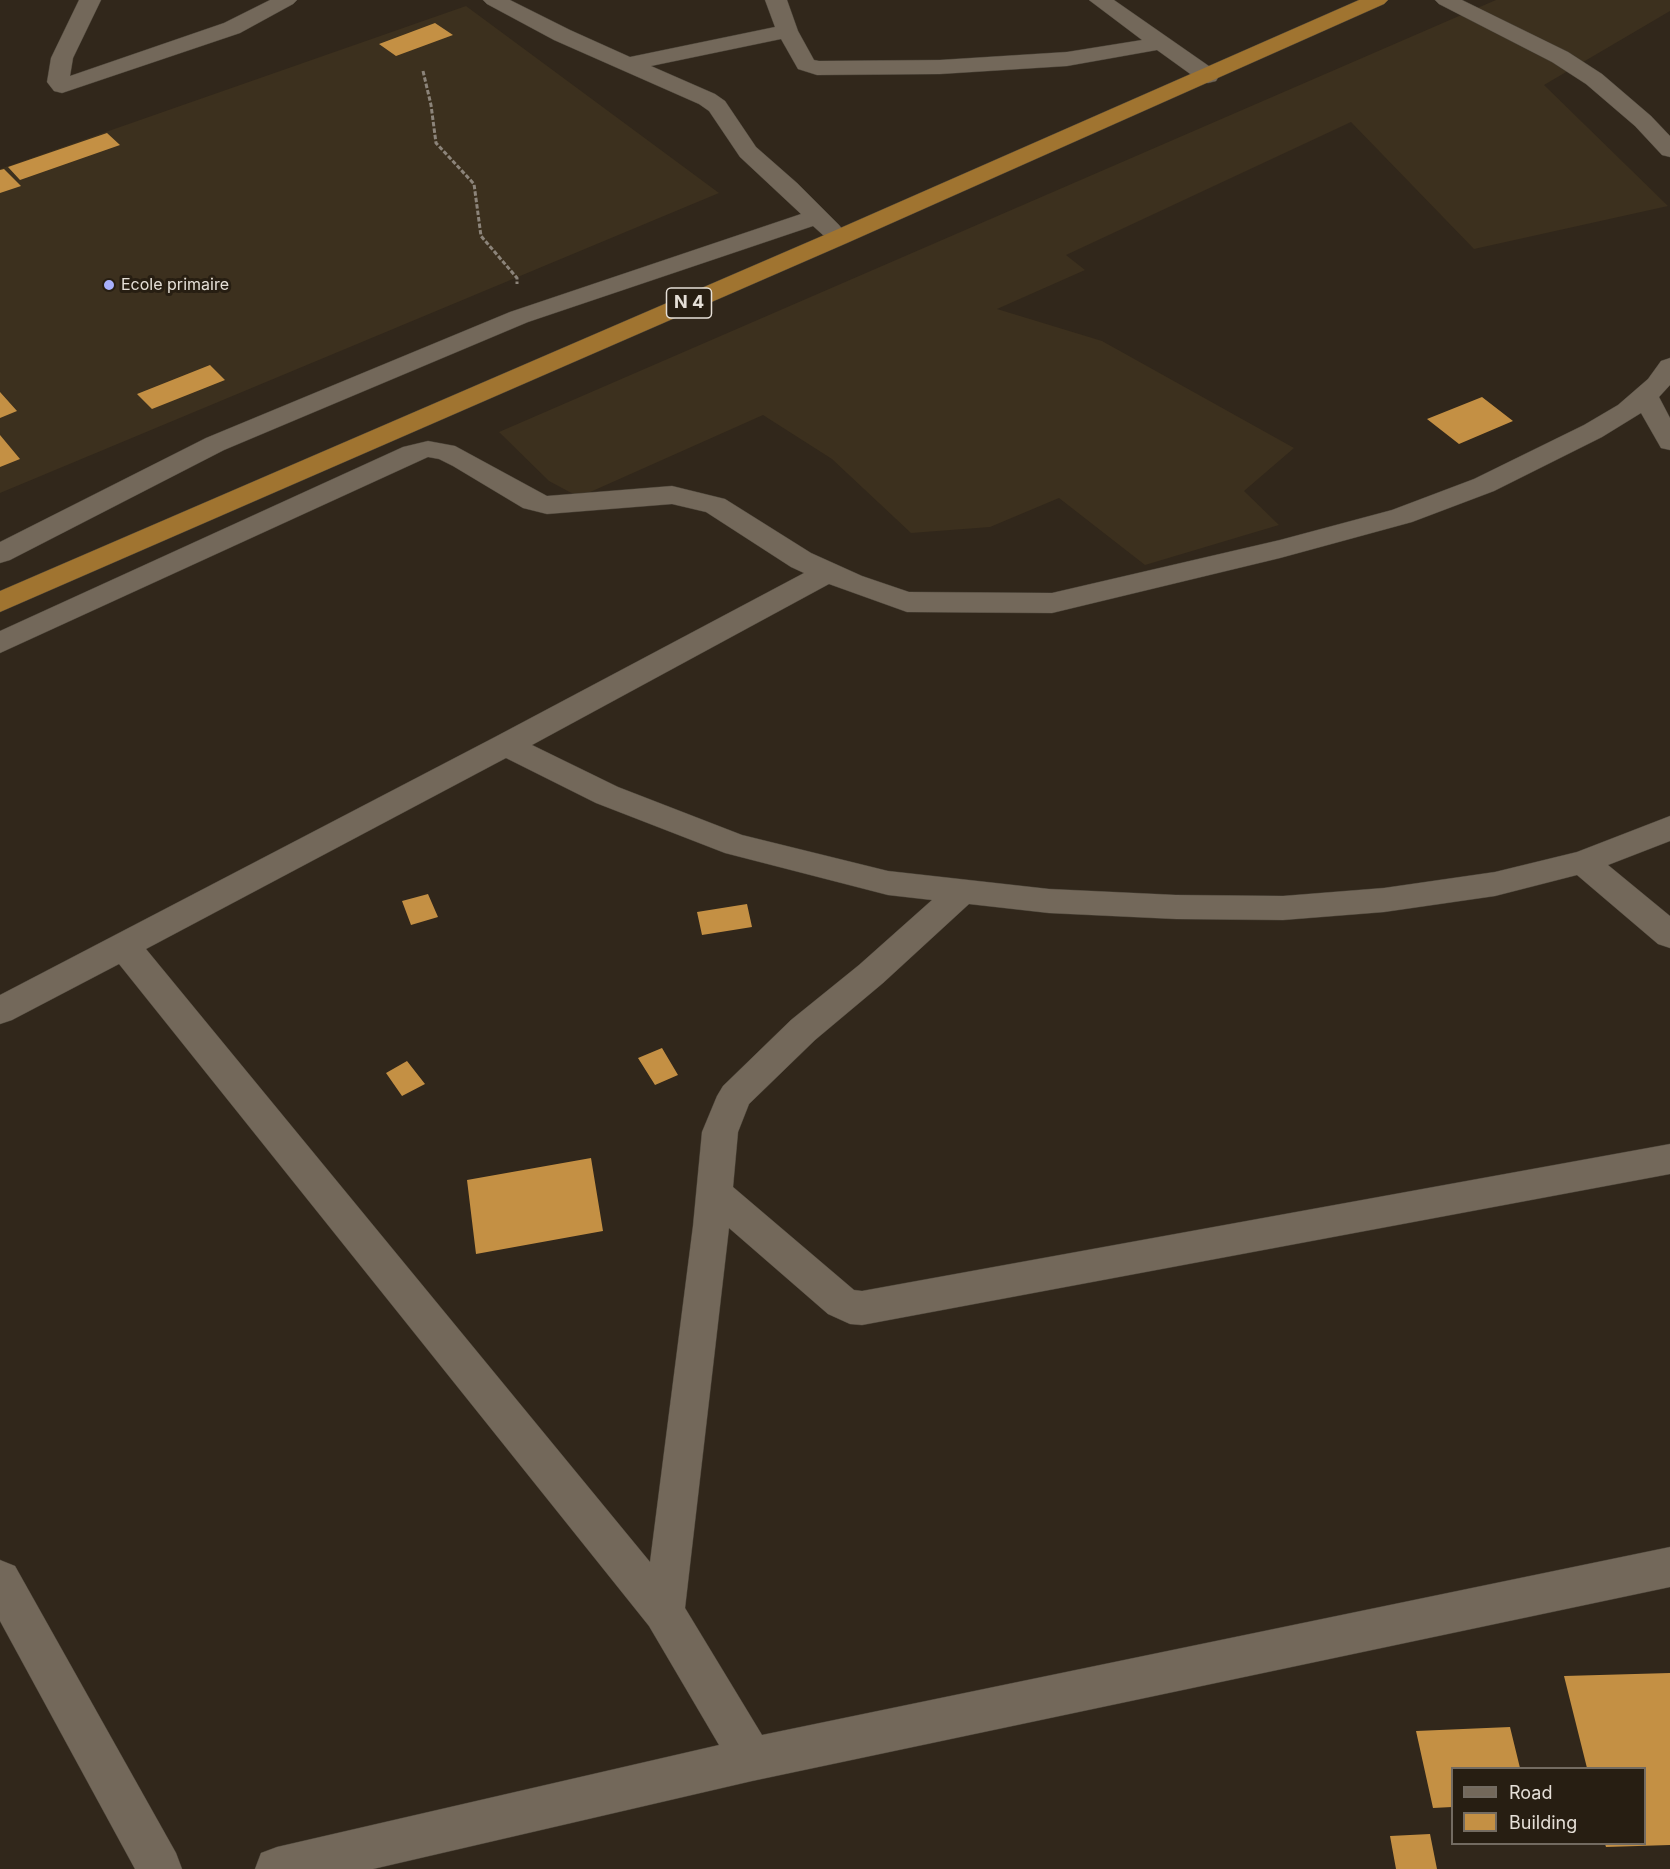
<!DOCTYPE html>
<html>
<head>
<meta charset="utf-8">
<style>
	body { margin:0 }
	#map { position:relative; width:1670px; height:1869px; overflow:hidden; background:#31271b; font-family:Inter,sans-serif }
	canvas { display:block }
	.legend { position:absolute; left:1451px; top:1767px; width:195px; height:78px; box-sizing:border-box; background:#271e12; border:2px solid #736b61; margin:0; padding:8px 10px; list-style:none; font-size:18px; color:#e5dfd7 }
	.legend li { display:flex; align-items:center; gap:12px; height:30px }
	.legend b { width:30px; border:2px solid #736b61 }
</style>
</head>
<body>
<div id="map">
<canvas width="1670" height="1869"></canvas>
<ul class="legend">
<li><b style="height:8px;background:#73685a"></b>Road</li>
<li><b style="height:16px;background:#c49044"></b>Building</li>
</ul>
</div>
<script>
const g = document.querySelector('canvas').getContext('2d');
g.lineJoin = 'round';
function fill(path, color) { g.fillStyle = color; g.fill(path, 'evenodd'); }
const toPath = rows => new Path2D(rows.map(r => 'M' + r).join(''));
function trace(path, color, width, dash) { g.strokeStyle = color; g.lineWidth = width; g.lineCap = dash ? 'butt' : 'round'; g.setLineDash(dash || []); g.stroke(path); }
function label(font, color, halo, rows, align = 'center') {
  g.font = font + ' Inter,sans-serif'; g.lineWidth = 6; g.setLineDash([]); g.textBaseline = 'middle'; g.strokeStyle = halo; g.fillStyle = color; for (const [text, x, y, turn = 0] of rows) {
    g.save(); g.translate(x, y); g.rotate((+turn || 0) * Math.PI / 180); g.textAlign = isNaN(turn) ? turn : align; if (halo) g.strokeText(text, 0, 0); g.fillText(text, 0, 0); g.restore();
  }
}
const built = toPath([
	[1496,0,1670,0,1670,11,1544,85,1668,206,1474,249,1351,122,1066,255,1085,270,997,309,1102,341,1294,448,1244,491,1279,525,1145,565,1059,498,990,527,911,533,832,459,763,415,579,497,549,481,499,432],
	[466,6,719,193,0,493,0,169]
]);
const building = toPath([
	[435,23,453,35,396,56,379,44],
	[107,133,120,145,20,180,8,167],
	[4,169,21,186,0,193,0,170],
	[210,365,225,380,152,409,137,394],
	[0,392,17,411,0,418],
	[1482,397,1513,421,1459,444,1427,419],
	[0,435,20,459,0,467],
	[428,894,438,917,411,925,402,901],
	[747,904,752,927,702,935,697,912],
	[662,1048,678,1075,655,1085,638,1058],
	[407,1061,425,1084,402,1096,386,1073],
	[591,1158,603,1231,476,1254,467,1180],
	[1670,1673,1670,1845,1606,1847,1605,1844,1644,1844,1644,1768,1587,1768,1564,1676],
	[1510,1727,1520,1768,1452,1768,1452,1807,1433,1808,1416,1731],
	[1430,1834,1437,1869,1396,1869,1390,1836]
]);
const path = toPath([
	[423,71,431,105,436,143,474,184,481,236,517,278,517,284]
]);
const minor = toPath([
	[79,0,101,0,73,58,70,76,224,23,270,0,297,0,293,4,240,33,62,93,54,91,47,82,51,58,79,0],
	[483,0,510,0,570,30,630,57,775,27,765,0,787,0,798,31,814,60,819,61,940,60,1067,52,1142,40,1089,0,1114,0,1216,71,1219,76,1216,81,1208,83,1200,81,1157,50,1067,66,940,74,817,75,798,69,781,39,651,66,715,94,725,101,756,147,797,183,839,225,843,230,839,235,831,237,823,235,813,226,528,322,224,450,10,560,0,563,0,542,206,438,510,312,801,214,740,157,709,111,699,104,554,40,487,4,483,0],
	[1435,0,1462,0,1568,52,1602,74,1651,116,1670,136,1670,157,1662,155,1635,126,1586,84,1552,62,1439,4,1435,0],
	[1670,358,1670,385,1659,397,1670,418,1670,450,1661,448,1641,413,1602,437,1494,491,1412,522,1280,558,1052,613,907,612,829,584,532,745,618,787,742,835,888,871,1049,889,1176,895,1283,896,1384,888,1495,872,1577,852,1670,816,1670,841,1608,865,1670,916,1670,948,1658,944,1577,875,1495,896,1384,912,1283,920,1176,919,1049,913,969,904,883,983,815,1040,749,1104,738,1132,733,1187,854,1290,862,1291,1670,1144,1670,1174,862,1325,850,1324,828,1314,729,1228,685,1608,762,1735,1670,1547,1670,1587,752,1781,373,1869,255,1869,261,1853,277,1847,719,1745,649,1626,119,964,12,1020,0,1024,0,995,495,737,804,573,791,567,706,512,672,504,547,514,523,508,453,466,439,459,428,457,0,653,0,631,403,447,428,441,455,446,547,496,672,486,725,499,811,553,862,576,909,592,1052,593,1280,540,1392,510,1474,479,1584,425,1618,405,1648,379,1661,361,1670,358],
	[506,758,596,803,725,853,888,895,932,900,859,965,791,1020,723,1086,717,1096,702,1132,693,1226,650,1562,146,949,506,758],
	[0,1560,15,1566,176,1853,182,1869,135,1869,0,1621,0,1560]
]);
const trunk = toPath([
	[1359,0,1388,0,1384,4,847,243,0,612,0,591,829,233,1359,0]
]);
const markers = [
	[109,285,6,"#a8b0fc"]
];
const farPoinames = [
	["Ecole primaire",121,285]
];
const shields = [
	[689,303,45]
];
const shieldNames = [
	["N 4",689,303]
];
fill(built, '#3c301e');
fill(building, '#c49044');
trace(minor, '#494237', 1);
trace(trunk, '#494237', 1);
trace(path, '#8c847a', 3, [4.5, 2]);
fill(minor, '#73685a');
fill(trunk, '#a07430');
for (const [x, y, r, color] of markers) { const dot = new Path2D(); dot.arc(x, y, r, 0, 2 * Math.PI); g.fillStyle = color; g.fill(dot); trace(dot, '#271e12', 2); }
label('16px', '#e5dfd7', '#271e12', farPoinames, 'left');
for (const [x, y, w] of shields) { const box = new Path2D(); box.roundRect(x - w / 2, y - 15, w, 30, 4.5); g.fillStyle = '#271e12'; g.fill(box); trace(box, '#e5dfd7', 1.5); }
label('bold 18px', '#e5dfd7', null, shieldNames);
</script>
</body>
</html>
